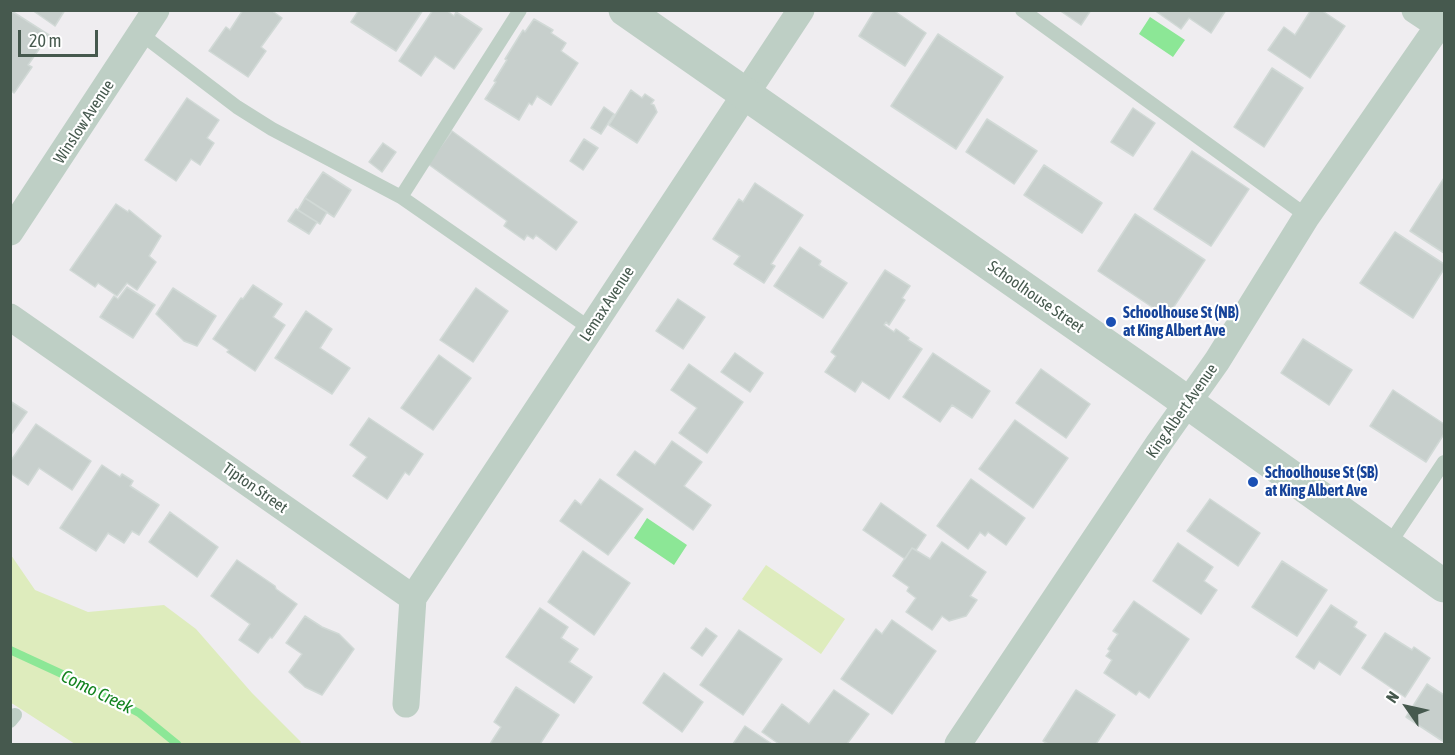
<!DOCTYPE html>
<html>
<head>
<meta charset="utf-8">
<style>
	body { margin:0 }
	#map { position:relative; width:1455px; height:755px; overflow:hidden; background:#efedf0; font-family:"Asap Condensed",sans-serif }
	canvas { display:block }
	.frame { position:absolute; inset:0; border:12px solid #46594e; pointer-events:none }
	.north { position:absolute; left:1377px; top:677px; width:60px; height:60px; -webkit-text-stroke:4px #fff; paint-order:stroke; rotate:304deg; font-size:16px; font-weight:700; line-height:24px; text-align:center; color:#46594e }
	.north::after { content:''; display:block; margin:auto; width:21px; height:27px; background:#46594e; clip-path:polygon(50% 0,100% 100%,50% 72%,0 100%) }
	.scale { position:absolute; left:18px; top:30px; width:80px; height:27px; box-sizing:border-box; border:3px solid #46594e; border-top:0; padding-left:8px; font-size:18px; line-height:21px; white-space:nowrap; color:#46594e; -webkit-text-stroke:4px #fff; paint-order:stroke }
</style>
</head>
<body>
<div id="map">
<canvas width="1455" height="755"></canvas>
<div class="frame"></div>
<div class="north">N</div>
<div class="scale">20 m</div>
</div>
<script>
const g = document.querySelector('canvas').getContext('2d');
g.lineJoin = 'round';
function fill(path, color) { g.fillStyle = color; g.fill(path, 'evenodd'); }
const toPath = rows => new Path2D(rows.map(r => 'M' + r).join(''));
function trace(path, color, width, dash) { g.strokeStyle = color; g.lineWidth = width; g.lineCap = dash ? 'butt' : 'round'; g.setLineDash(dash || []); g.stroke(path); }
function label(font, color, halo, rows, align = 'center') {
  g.font = font + ' "Asap Condensed",sans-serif'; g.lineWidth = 4.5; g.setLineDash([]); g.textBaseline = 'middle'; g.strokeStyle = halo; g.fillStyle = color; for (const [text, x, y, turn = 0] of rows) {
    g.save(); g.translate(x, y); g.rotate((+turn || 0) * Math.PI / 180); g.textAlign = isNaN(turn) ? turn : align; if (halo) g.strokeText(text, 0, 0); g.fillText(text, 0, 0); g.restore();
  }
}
const green = toPath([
	[11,555,35,590,88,612,164,605,196,629,252,693,301,742,299,744,75,744,13,704,10,703],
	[766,565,845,619,821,654,742,599]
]);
const water = toPath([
	[1150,17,1185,40,1173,57,1139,34],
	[647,518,687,545,674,565,634,538]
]);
const stream = toPath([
	[10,650,75,680,139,713,177,744]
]);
const building = toPath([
	[10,10,49,35,28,65,32,67,14,93,10,90,10,10],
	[32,10,65,10,55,26,32,10],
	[243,10,271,10,282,18,261,47,266,51,248,77,209,51,226,27,230,30,243,10],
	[359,10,423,10,396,51,351,22,359,10],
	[433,10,446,10,454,16,456,12,482,29,454,69,435,56,421,76,399,61,433,10],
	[875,10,893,10,926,33,905,66,859,36,875,10],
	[1059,10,1091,10,1081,25,1059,10],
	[1154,10,1226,10,1211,33,1189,18,1181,29,1154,10],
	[1311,10,1321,10,1345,26,1310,78,1268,50,1284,27,1295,35,1311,10],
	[534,19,553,30,551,33,566,43,561,51,578,63,551,105,537,96,532,105,529,103,519,120,485,99,496,82,494,81,507,60,505,59,523,30,525,32,534,19],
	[938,34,1003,77,956,149,891,106,938,34],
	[1272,68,1303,88,1264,147,1234,127,1272,68],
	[631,90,642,98,645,94,654,100,651,104,654,105,657,112,637,143,609,125,631,90],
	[187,98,219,120,207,138,214,143,200,165,191,159,176,181,145,160,187,98],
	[604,107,614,114,601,134,591,128,604,107],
	[1133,108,1155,123,1133,156,1111,142,1133,108],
	[987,119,1037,151,1014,184,966,152,987,119],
	[452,131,577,222,556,250,536,235,533,239,527,235,524,240,504,226,507,221,428,164,452,131],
	[584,139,598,148,583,170,570,161,584,139],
	[383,143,396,152,382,172,369,162,383,143],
	[1192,151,1249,189,1211,246,1154,209,1192,151],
	[1044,165,1102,203,1082,233,1024,195,1044,165],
	[323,172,351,190,334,217,305,198,323,172],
	[1444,178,1444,253,1410,231,1444,178],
	[755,183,803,215,771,264,775,266,764,283,734,264,740,256,713,239,739,199,743,202,755,183],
	[305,198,327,212,320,224,298,210,305,198],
	[116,204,128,212,129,210,161,236,149,256,156,262,137,290,127,283,117,296,98,283,95,287,70,270,116,204],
	[296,209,317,222,309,234,288,221,296,209],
	[1135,214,1205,260,1167,317,1098,271,1135,214],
	[1395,232,1444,264,1444,269,1413,318,1360,283,1395,232],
	[800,247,821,261,819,265,847,283,823,318,774,286,800,247],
	[885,270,910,286,902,298,905,300,889,325,886,322,884,325,894,332,896,329,909,338,908,340,922,349,889,399,862,381,855,392,825,372,836,356,831,352,885,270],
	[253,285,282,304,273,317,285,325,255,371,227,352,229,350,213,339,241,298,243,299,253,285],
	[127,287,155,305,133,338,100,317,114,296,118,299,127,287],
	[173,288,216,316,197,346,184,341,156,314,173,288],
	[476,288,508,311,473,362,440,340,476,288],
	[678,299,705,317,683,349,656,331,678,299],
	[306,311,332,329,320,348,350,368,332,394,275,358,306,311],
	[1303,339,1352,370,1329,405,1281,373,1303,339],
	[735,353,763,373,750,392,721,372,735,353],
	[933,353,990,391,972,418,952,405,940,422,903,397,933,353],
	[439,355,471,378,433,430,401,408,439,355],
	[689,364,743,402,707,453,679,433,697,408,671,390,689,364],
	[1041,369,1090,404,1066,438,1016,403,1041,369],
	[1393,390,1444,424,1444,434,1426,462,1370,426,1393,390],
	[10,401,27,412,10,436,10,401],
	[369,418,423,454,409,475,405,472,387,499,353,476,367,457,350,445,369,418],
	[1015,420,1068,458,1033,508,979,469,1015,420],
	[36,424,91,461,72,490,39,468,28,485,10,473,10,462,36,424],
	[672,441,702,462,684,486,711,505,693,530,617,475,635,451,655,465,672,441],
	[102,465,120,477,122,474,133,481,130,486,159,505,139,535,132,531,124,543,108,533,96,551,60,528,102,465],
	[600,479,643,509,608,555,560,521,575,500,581,505,600,479],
	[971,479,1025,518,1006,545,988,532,985,536,980,532,968,549,937,526,971,479],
	[1210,499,1260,533,1238,566,1187,531,1210,499],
	[881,503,926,535,916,550,912,548,905,559,863,530,881,503],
	[170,512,218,547,197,577,149,542,170,512],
	[942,542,986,572,970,596,977,600,966,616,949,621,942,616,932,630,906,612,916,598,907,591,909,587,893,576,912,548,930,559,942,542],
	[1178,543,1213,567,1204,581,1217,590,1201,614,1153,581,1178,543],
	[583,551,630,583,594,635,548,602,583,551],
	[237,560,275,586,276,589,297,604,272,638,270,637,258,653,239,640,250,624,211,596,237,560],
	[1282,561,1327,590,1297,636,1252,607,1282,561],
	[1134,601,1189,639,1149,698,1139,691,1136,695,1104,673,1112,660,1106,656,1110,651,1108,649,1118,634,1113,631,1134,601],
	[1331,605,1357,622,1354,627,1366,635,1340,675,1319,661,1314,669,1296,657,1331,605],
	[540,608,568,627,561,638,578,649,569,662,592,677,574,703,506,657,540,608],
	[305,616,322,627,339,634,354,649,322,695,305,687,289,672,302,654,286,643,305,616],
	[892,620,936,651,892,714,841,679,876,629,882,634,892,620],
	[706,628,717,636,702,656,691,648,706,628],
	[739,630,782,659,743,715,700,685,739,630],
	[1385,633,1412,650,1414,647,1430,658,1405,697,1362,668,1385,633],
	[664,673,703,702,682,732,643,703,664,673],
	[1427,684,1444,695,1444,742,1406,717,1427,684],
	[516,687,559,715,540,744,490,744,501,727,494,722,516,687],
	[834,690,869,714,847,744,779,744,762,732,782,704,809,724,834,690],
	[1076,690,1115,715,1096,744,1048,744,1043,741,1076,690],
	[745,726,772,744,733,744,745,726]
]);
const service = toPath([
	[520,10,401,197,591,329],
	[1022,10,1307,216],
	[141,34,237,107,272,129,401,197],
	[1388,546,1444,462],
	[10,721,15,715]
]);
const minor = toPath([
	[1415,10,1439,26],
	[10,232,156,10],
	[10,317,413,598,406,704],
	[413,598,801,10],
	[958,744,1159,443,1217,361,1307,216,1444,18]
]);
const tertiary = toPath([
	[625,10,1163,385,1444,586]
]);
const markers = [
	[1111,322,6,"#1a4fb4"],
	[1253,482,6,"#1a4fb4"]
];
const streetNames = [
	["Winslow Avenue",84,122,-57],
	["Schoolhouse Street",1036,297,35],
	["Lemax Avenue",607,304,-57],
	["King Albert Avenue",1182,411,-55],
	["Tipton Street",255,488,35]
];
const transitNames = [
	["Schoolhouse St (NB)",1123,313],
	["at King Albert Ave",1123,331],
	["Schoolhouse St (SB)",1265,473],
	["at King Albert Ave",1265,491]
];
const waterNames = [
	["Como Creek",97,692,26]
];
fill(green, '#deecbd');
fill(water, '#8ce796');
trace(stream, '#8ce796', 8);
fill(building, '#c7cfcc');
trace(building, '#d1d9d6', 1.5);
trace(service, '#becfc5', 14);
trace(minor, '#becfc5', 27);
trace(tertiary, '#becfc5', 33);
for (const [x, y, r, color] of markers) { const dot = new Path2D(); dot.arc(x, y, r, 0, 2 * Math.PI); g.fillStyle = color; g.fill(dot); trace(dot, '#fff', 2); }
label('16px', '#46594e', '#fff', streetNames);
label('bold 16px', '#164399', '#fff', transitNames, 'left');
label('italic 18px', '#13831f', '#fff', waterNames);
</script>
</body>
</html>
